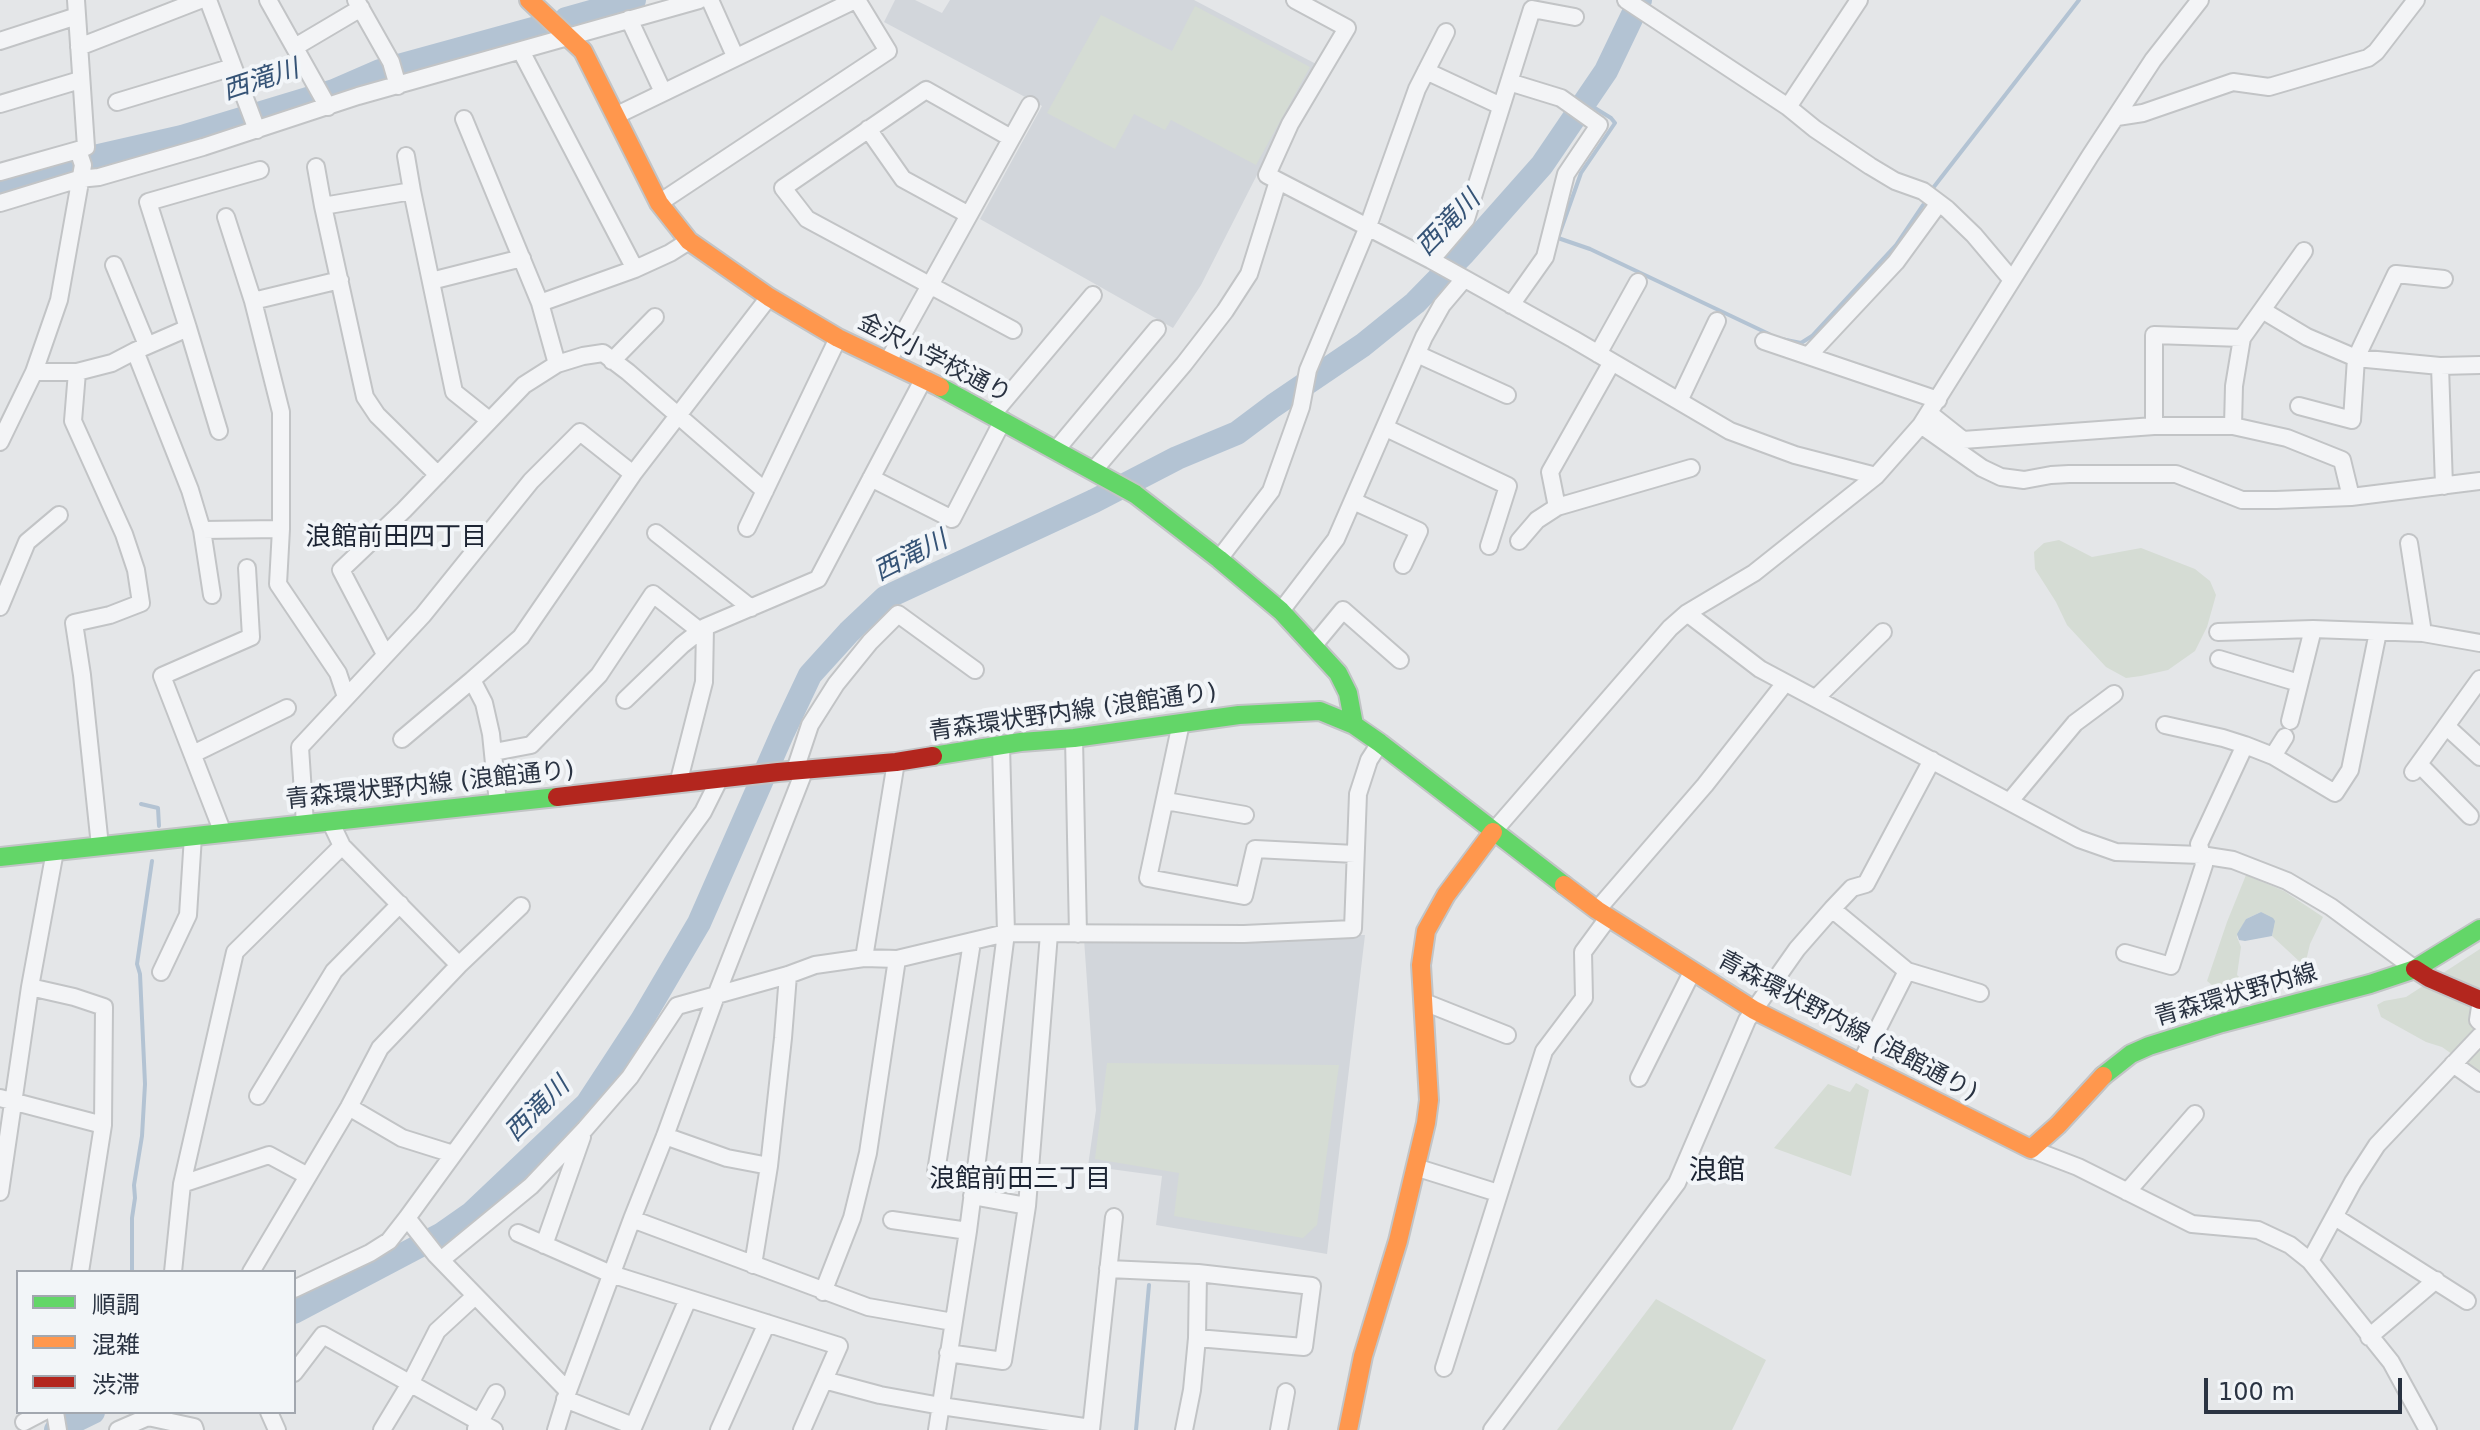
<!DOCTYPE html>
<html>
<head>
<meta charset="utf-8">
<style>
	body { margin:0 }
	#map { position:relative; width:2480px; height:1430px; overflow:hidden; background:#e4e6e8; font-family:"DejaVu Sans","Noto Sans JP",sans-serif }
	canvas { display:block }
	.legend { position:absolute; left:16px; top:1270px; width:280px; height:144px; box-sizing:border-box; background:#f2f5f8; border:2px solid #a2a7af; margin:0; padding:10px 14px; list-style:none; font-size:24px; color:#2a3342 }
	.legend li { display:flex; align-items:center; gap:16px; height:40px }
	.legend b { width:40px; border:2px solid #a2a7af }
	.scale { position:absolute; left:2204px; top:1378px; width:198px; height:36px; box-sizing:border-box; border:4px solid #2a3342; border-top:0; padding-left:10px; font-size:24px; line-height:28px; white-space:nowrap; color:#2a3342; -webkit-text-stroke:6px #f2f5f8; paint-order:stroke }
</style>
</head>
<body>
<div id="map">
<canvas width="2480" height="1430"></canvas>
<ul class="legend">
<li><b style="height:10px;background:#63d668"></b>順調</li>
<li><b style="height:10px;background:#ff974d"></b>混雑</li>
<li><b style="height:10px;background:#b3261e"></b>渋滞</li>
</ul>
<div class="scale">100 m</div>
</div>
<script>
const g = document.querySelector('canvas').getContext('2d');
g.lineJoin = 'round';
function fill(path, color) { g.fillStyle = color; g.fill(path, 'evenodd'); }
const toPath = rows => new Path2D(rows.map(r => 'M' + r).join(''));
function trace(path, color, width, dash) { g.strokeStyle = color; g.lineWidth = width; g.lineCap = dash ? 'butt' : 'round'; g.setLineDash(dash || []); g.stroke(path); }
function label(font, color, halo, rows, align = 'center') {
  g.font = font + ' "DejaVu Sans","Noto Sans JP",sans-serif'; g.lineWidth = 8; g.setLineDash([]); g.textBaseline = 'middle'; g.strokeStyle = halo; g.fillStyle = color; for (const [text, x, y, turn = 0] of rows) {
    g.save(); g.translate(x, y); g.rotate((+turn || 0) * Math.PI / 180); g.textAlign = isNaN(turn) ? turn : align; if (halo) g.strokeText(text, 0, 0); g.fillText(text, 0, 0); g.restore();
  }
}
const built = toPath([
	[895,0,915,0,942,13,950,0,1194,0,1318,65,1260,169,1201,285,1173,328,980,219,1042,106,884,22],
	[1365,935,1327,1254,1156,1225,1162,1176,1088,1166,1096,1110,1084,939]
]);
const green = toPath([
	[1195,6,1310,67,1256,165,1171,120,1165,130,1134,114,1115,149,1047,113,1101,15,1172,51],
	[2059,540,2092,557,2141,548,2195,569,2210,581,2216,595,2207,627,2195,651,2168,670,2141,676,2126,678,2106,667,2067,625,2056,602,2035,569,2034,552,2044,543],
	[2246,875,2284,891,2323,917,2310,944,2306,961,2300,962,2272,936,2273,932,2261,912,2246,919,2237,937,2241,947,2237,975,2257,993,2246,999,2228,998,2207,981,2227,922],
	[2480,949,2480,1074,2442,1047,2426,1042,2381,1017,2377,1005,2384,1001,2406,997],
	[1107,1063,1339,1065,1317,1225,1303,1238,1174,1216,1179,1173,1095,1159],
	[1856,1083,1869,1090,1851,1176,1774,1148,1828,1084,1850,1092],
	[1656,1299,1766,1360,1732,1430,1557,1430]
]);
const water = toPath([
	[2261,912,2273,918,2275,921,2272,936,2245,941,2239,940,2237,934,2246,919]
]);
const stream = toPath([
	[1585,102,1611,118,1615,123,1581,173,1558,238,1590,249,1769,334],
	[1933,188,2079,0],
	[1781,339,1801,343,1812,336,1896,245,1923,205],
	[141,804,158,808,159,826],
	[132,1272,132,1218,135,1198,134,1185,142,1136,145,1084,140,974,137,964,152,861],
	[1136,1430,1149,1285]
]);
const river = toPath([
	[566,19,634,0],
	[0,184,46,168,182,137,334,91,380,71,540,27],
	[294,1312,442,1234,472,1213,587,1104,642,1020,699,923,783,732,810,675,849,632,885,598,1094,501,1177,458,1237,433,1273,406,1363,345,1415,303,1464,253,1542,165,1606,71,1640,0],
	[56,1430,93,1412]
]);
const street = toPath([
	[208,0,257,130],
	[268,0,328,107],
	[356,0,391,62,398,86],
	[710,0,735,56],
	[1295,0,1347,28,1290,124,1267,175,1431,260,1573,339,1730,431,1795,455,1876,476],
	[1626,0,1788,107,1815,129,1870,166,1895,181,1923,191,1947,209,1974,235,2012,280],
	[629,19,663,92],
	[0,41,77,16],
	[79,47,200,0],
	[295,47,361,8],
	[521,51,635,269],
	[1426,71,1501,106],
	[1509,82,1561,98,1599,125,1566,174,1545,257,1511,305],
	[117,102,233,67],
	[0,104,80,80],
	[1788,107,1859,0],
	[615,116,855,0],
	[2117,117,2143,113,2233,82,2269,87,2368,58,2376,52,2416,0],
	[464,119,540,303,557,364],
	[868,129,903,179,969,215],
	[1011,138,926,90,783,188,807,219,1013,330],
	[406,156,412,191],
	[316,167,323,206],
	[0,172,78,150],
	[0,203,79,179,99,177,203,147,358,96,699,0],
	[659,203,888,51,857,0],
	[226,217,253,301,281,412,281,529,278,584,338,673,346,697],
	[1431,260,1466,219,1532,9,1575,17],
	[114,265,147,345],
	[431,281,522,258],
	[253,301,340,280],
	[540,303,635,269,670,253,689,241],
	[2262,310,2304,251],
	[188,328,219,431],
	[1764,341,1938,400],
	[135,351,188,328,148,202,260,170],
	[1417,354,1507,395],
	[1598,354,1638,282],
	[1808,356,1896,262,1939,203],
	[612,361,655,317],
	[888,361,1030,105],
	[2440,366,2444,486],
	[34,372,77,372,112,363,135,351,190,490,202,530,281,529],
	[77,372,73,421,124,534,136,570,141,603,110,615,74,623,82,675,100,846],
	[1679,401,1717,321],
	[2299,406,2352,420,2356,358,2396,274,2444,279],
	[1929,413,1963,440,2154,426,2233,426],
	[992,415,1093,295],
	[1921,425,1982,468,2001,477,2024,480,2051,475,2069,474,2176,474,2242,500,2276,500,2351,497,2480,481],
	[2154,426,2154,335,2242,338],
	[1386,428,1508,486,1489,546],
	[0,442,34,372,59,300,83,165,78,150,86,147,76,0],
	[1056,450,1157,329],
	[1094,470,1184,364,1225,311,1249,274,1278,181],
	[438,475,377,415,365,397,323,206,412,191,454,392,489,420],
	[871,478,952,519,1003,420],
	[2351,497,2342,460,2287,438,2233,426,2234,386,2242,338,2262,310,2307,337,2356,358,2440,366,2480,365],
	[1353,501,1419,531,1403,565],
	[1557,507,1550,472,1612,362],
	[747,528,838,338],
	[202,530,212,595],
	[656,533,751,608],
	[1519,541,1537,520,1557,507,1691,468],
	[2409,543,2423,633],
	[1219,559,1271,491,1301,407,1308,370,1367,229,1417,89,1446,32],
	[0,607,27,542,59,515],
	[1281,611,1336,539,1424,337,1442,305,1464,279],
	[1687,613,1760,669,2079,839,2116,852,2201,855,2233,860,2287,881,2331,907,2415,969],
	[2218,632,2313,629,2423,633,2480,643],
	[1314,645,1343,610,1400,660],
	[385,654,341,570,404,510,524,385,557,364,583,356,603,353,628,372,765,491],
	[2219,659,2299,683],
	[1816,698,1883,632],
	[625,700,682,645,705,627],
	[2290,721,2313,629],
	[1181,723,1148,878,1244,896,1255,849,1355,854],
	[2446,726,2480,757],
	[1074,738,1078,934],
	[402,739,472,680],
	[2245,745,2273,756,2335,793,2350,770,2378,632],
	[494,752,531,745,599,675,653,594,700,631],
	[193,754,287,708],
	[2273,756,2285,737],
	[2419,764,2470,816],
	[795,770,810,725,836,684,870,642,898,614,975,670],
	[2413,772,2480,679],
	[678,784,704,682,705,627,818,579,924,378],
	[1166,801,1245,815],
	[2010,801,2075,723,2114,694],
	[498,803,491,734,484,703,472,680,521,637,633,474,769,297],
	[305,824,300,747,423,615,531,481,580,432,633,474],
	[1493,832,1670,628,1687,613,1754,573,1876,476,1921,425,2090,156,2153,60,2200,0],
	[223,833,162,676,251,637,247,568],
	[342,846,459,965],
	[1832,909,1907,971,1980,993],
	[1597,910,1705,785,1785,683],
	[2125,953,2171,966,2204,865,2199,844,2245,745,2223,738,2165,725],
	[864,958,896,762],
	[161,972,188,915,193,836],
	[30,987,74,997,104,1007,103,1125,80,1272],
	[1424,1002,1507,1035],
	[2480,1007,2478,1020,2480,1022],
	[1860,1064,1907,971],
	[2453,1064,2480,1083],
	[1639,1078,1692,972],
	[258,1096,334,971,400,904],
	[0,1098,103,1125],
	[349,1107,402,1138,453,1154],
	[665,1136,727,1158,769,1166],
	[2031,1149,2078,1167,2192,1224,2258,1230,2290,1245,2310,1261,2391,1362,2428,1430],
	[1415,1167,1498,1193],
	[936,1172,972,942],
	[182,1184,269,1155,308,1176],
	[0,1192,30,987,55,851],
	[2127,1192,2195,1114],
	[972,1196,1027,1206],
	[2335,1217,2467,1301],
	[407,1218,436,1255,568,1391],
	[632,1219,868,1307,953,1322],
	[892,1220,968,1231],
	[518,1233,611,1274,839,1346,802,1430],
	[544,1245,582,1137],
	[441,1260,531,1186,585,1129,630,1077,677,1006,788,975,815,965,864,958,897,959,1006,933,1244,934,1353,929,1358,794,1369,760,1380,743],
	[2310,1261,2353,1182,2377,1145,2480,1036],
	[753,1265,769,1166,783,1038,788,975],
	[1108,1269,1198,1273,1312,1286,1304,1347,1197,1338],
	[173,1272,182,1184,235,952,342,846,330,821],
	[251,1272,349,1107,380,1048,459,965,521,906],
	[294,1289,370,1253,389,1241,407,1218,703,812,719,780],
	[823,1292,852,1218,868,1153,897,959],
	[2369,1337,2436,1280],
	[948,1353,1003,1361,1027,1206,1049,934],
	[1444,1368,1544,1051,1584,998,1583,952,1608,918],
	[294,1373,323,1335,494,1430],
	[824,1380,880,1395,941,1406,1091,1428],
	[565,1399,633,1426],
	[55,1412,58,1430],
	[269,1412,277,1430],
	[24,1422,43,1412],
	[476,1429,496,1393],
	[118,1430,148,1417,194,1427,195,1430],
	[382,1430,411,1382,437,1331,475,1296],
	[556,1430,568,1391,632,1219,665,1136,717,993,805,769],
	[632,1430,688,1299],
	[719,1430,767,1323],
	[937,1430,968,1231,1006,933,1001,745],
	[1091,1430,1114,1217],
	[1184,1430,1192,1390,1197,1338,1198,1273],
	[1279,1430,1286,1392],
	[1492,1430,1677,1183,1747,1020,1797,949,1832,909,1852,888,1866,884,1932,760]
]);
const fast = toPath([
	[940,387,1135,494,1219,559,1281,611,1338,673,1348,693,1354,725],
	[933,756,1021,742,1074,738,1239,715,1320,711,1354,725,1380,743,1564,885],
	[0,857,557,797],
	[2103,1076,2131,1054,2149,1046,2222,1023,2370,984,2415,969,2480,929]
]);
const slow = toPath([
	[529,0,583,51,659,203,689,241,769,297,838,338,940,387],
	[1564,885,1597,910,1754,1010,2031,1149,2058,1125,2103,1076],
	[1348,1430,1363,1356,1398,1241,1426,1123,1429,1100,1421,965,1426,931,1446,895,1493,832]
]);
const jam = toPath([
	[557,797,778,772,896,762,933,756],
	[2415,969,2429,978,2480,1000]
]);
const streetNames = [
	["金沢小学校通り",934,359,27],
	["青森環状野内線 (浪館通り)",1073,713,-8],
	["青森環状野内線 (浪館通り)",430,786,-6],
	["青森環状野内線",2236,996,-16],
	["青森環状野内線 (浪館通り)",1847,1027,28]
];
const waterNames = [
	["西滝川",261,81,-18],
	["西滝川",1449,224,-46],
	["西滝川",911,557,-27],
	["西滝川",538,1110,-45]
];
const neighbourhoodNames = [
	["浪館前田四丁目",396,538],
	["浪館前田三丁目",1020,1180]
];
const quarterNames = [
	["浪館",1717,1172]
];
fill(built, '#d2d6db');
fill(green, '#d5dcd4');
fill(water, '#b3c3d3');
trace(stream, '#b3c3d3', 4);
trace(river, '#b3c3d3', 24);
trace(street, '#c2c4c6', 20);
trace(fast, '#c2c4c6', 22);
trace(slow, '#c2c4c6', 22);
trace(jam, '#c2c4c6', 22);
trace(street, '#f3f4f6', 16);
trace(fast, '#63d668', 18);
trace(slow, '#ff974d', 18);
trace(jam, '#b3261e', 18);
label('24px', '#2a3342', '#f2f5f8', streetNames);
label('italic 26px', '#355376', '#f2f5f8', waterNames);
label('26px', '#1c2433', '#f2f5f8', neighbourhoodNames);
label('28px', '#1c2433', '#f2f5f8', quarterNames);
</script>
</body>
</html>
